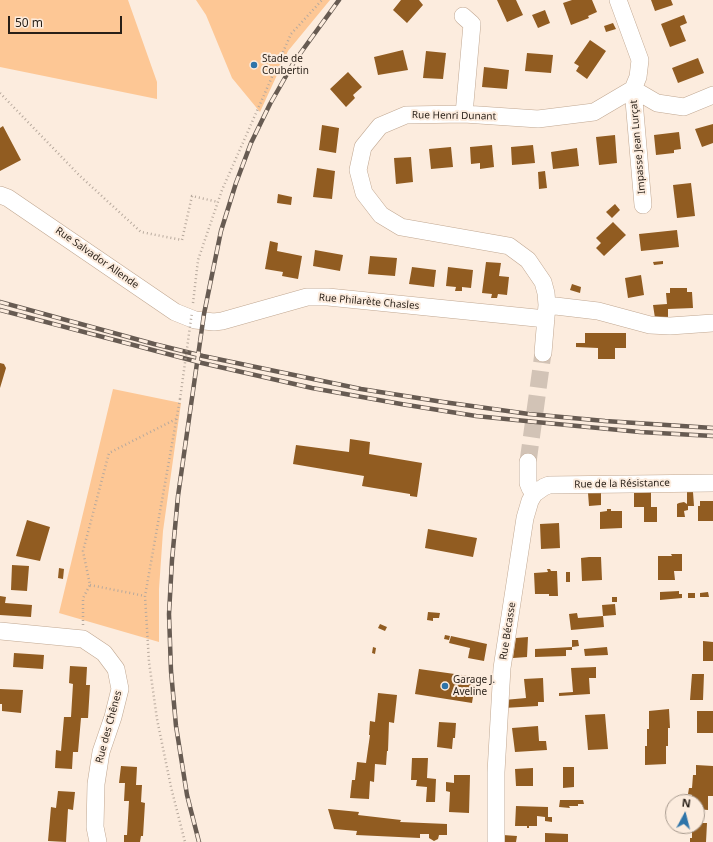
<!DOCTYPE html>
<html>
<head>
<meta charset="utf-8">
<style>
	body { margin:0 }
	#map { position:relative; width:713px; height:842px; overflow:hidden; background:#fcecde; font-family:"Noto Sans",sans-serif }
	canvas { display:block }
	.north { position:absolute; left:665px; top:794px; width:40px; height:40px; box-sizing:border-box; background:#fcecde; border:1px solid #a79a8e; border-radius:50%; rotate:7deg; font-size:11px; font-weight:700; line-height:16px; text-align:center; color:#281f17 }
	.north::after { content:''; display:block; margin:auto; width:14px; height:18px; background:#2e74a9; clip-path:polygon(50% 0,100% 100%,50% 72%,0 100%) }
	.scale { position:absolute; left:8px; top:16px; width:114px; height:18px; box-sizing:border-box; border:2px solid #281f17; border-top:0; padding-left:5px; font-size:12px; line-height:14px; white-space:nowrap; color:#281f17; -webkit-text-stroke:3px #fcecde; paint-order:stroke }
</style>
</head>
<body>
<div id="map">
<canvas width="713" height="842"></canvas>
<div class="north">N</div>
<div class="scale">50 m</div>
</div>
<script>
const g = document.querySelector('canvas').getContext('2d');
g.lineJoin = 'round';
function fill(path, color) { g.fillStyle = color; g.fill(path, 'evenodd'); }
const toPath = rows => new Path2D(rows.map(r => 'M' + r).join(''));
function trace(path, color, width, dash) { g.strokeStyle = color; g.lineWidth = width; g.lineCap = dash ? 'butt' : 'round'; g.setLineDash(dash || []); g.stroke(path); }
function label(font, color, halo, rows, align = 'center') {
  g.font = font + ' "Noto Sans",sans-serif'; g.lineWidth = 4; g.setLineDash([]); g.textBaseline = 'middle'; g.strokeStyle = halo; g.fillStyle = color; for (const [text, x, y, turn = 0] of rows) {
    g.save(); g.translate(x, y); g.rotate((+turn || 0) * Math.PI / 180); g.textAlign = isNaN(turn) ? turn : align; if (halo) g.strokeText(text, 0, 0); g.fillText(text, 0, 0); g.restore();
  }
}
const green = toPath([
	[0,0,128,0,157,82,157,99,0,67],
	[196,0,330,0,288,51,260,112,232,78,206,15],
	[113,389,181,403,163,531,159,589,159,642,59,613]
]);
const building = toPath([
	[401,0,419,0,423,5,407,23,393,10],
	[497,0,516,0,523,15,507,22],
	[572,0,592,0,597,12,588,16,589,18,571,25,563,3],
	[651,0,671,0,673,5,655,11],
	[545,10,550,23,538,28,532,15],
	[684,15,687,23,680,26,686,41,670,47,661,24],
	[613,23,616,29,606,32,604,26],
	[590,40,606,51,587,79,576,71,579,66,574,63],
	[403,50,408,70,378,75,374,57],
	[426,51,446,53,443,79,423,78],
	[527,53,553,55,551,73,525,71],
	[698,58,704,73,678,83,672,68],
	[484,67,509,70,507,89,482,87],
	[348,72,362,87,353,95,355,98,346,107,330,89],
	[713,124,713,143,702,147,695,129],
	[322,125,339,128,336,153,319,150],
	[3,126,21,160,0,171,0,128],
	[679,132,681,149,674,150,674,153,656,155,654,135],
	[615,135,617,163,599,165,596,137],
	[492,145,494,167,480,169,480,163,471,164,470,147],
	[533,145,535,163,512,165,511,147],
	[451,147,453,167,431,169,429,149],
	[577,148,579,166,553,169,551,152],
	[411,157,413,182,396,184,394,158],
	[317,168,335,171,332,199,313,197],
	[545,171,547,188,539,189,538,172],
	[691,183,695,216,677,218,673,185],
	[278,194,292,197,291,205,277,203],
	[615,204,620,210,612,218,606,212],
	[613,222,626,235,604,256,596,248,601,243,596,238],
	[677,230,679,247,641,251,639,234],
	[270,241,278,243,277,251,302,256,298,279,282,276,283,272,265,269],
	[315,250,343,255,340,271,313,266],
	[370,256,397,258,395,276,368,274],
	[663,261,663,264,654,265,653,262],
	[486,262,501,263,499,276,509,277,507,295,498,294,497,298,491,298,492,294,482,293],
	[412,267,436,270,434,287,409,284],
	[448,267,473,270,471,288,462,287,462,291,455,291,456,287,446,286],
	[641,275,644,295,628,298,625,278],
	[572,284,581,287,580,293,570,290],
	[670,288,687,288,687,292,692,292,693,308,668,309,668,317,655,318,653,305,667,304,666,293,670,293],
	[585,333,626,333,626,348,615,348,615,359,598,359,598,348,576,347,576,343,585,343],
	[0,363,4,364,6,368,0,388],
	[350,439,370,442,369,454,422,463,417,497,410,496,410,494,362,486,364,476,293,464,296,445,349,452],
	[687,491,693,492,694,506,688,506,688,510,684,511,685,517,677,517,677,504,679,503,684,502,687,504],
	[651,492,651,507,657,507,657,522,644,522,644,507,634,507,634,493],
	[588,493,601,493,601,505,589,506],
	[700,501,713,501,713,521,698,521,698,506,700,506],
	[607,509,611,509,611,511,622,511,622,528,600,529,600,512,607,511],
	[27,520,50,527,40,561,16,556],
	[559,523,560,548,541,549,540,524],
	[428,529,477,538,473,557,425,548],
	[671,554,682,554,682,571,674,571,675,580,658,580,658,556,672,556],
	[589,557,601,557,602,580,582,581,581,558],
	[12,565,29,566,27,591,11,590],
	[59,568,64,569,63,579,58,578],
	[547,569,550,569,551,571,557,571,558,596,549,596,549,594,535,594,534,573,548,572],
	[566,572,570,572,570,582,566,582],
	[679,591,679,594,682,594,682,598,660,600,660,592],
	[708,592,709,597,700,597,700,593],
	[688,593,695,593,695,598,688,598],
	[0,596,6,597,5,603,32,605,31,617,0,615],
	[612,597,617,597,617,602,612,602],
	[615,604,616,615,603,616,602,605],
	[428,612,440,613,439,618,433,618,433,621,427,620],
	[577,613,578,618,603,616,604,627,571,630,569,614],
	[380,624,387,627,385,631,378,628],
	[445,635,450,636,449,640,444,639],
	[451,636,487,644,484,661,468,658,470,648,449,643],
	[528,637,527,657,513,658,516,638],
	[572,640,578,640,579,646,572,647],
	[703,641,713,642,713,661,703,661],
	[373,647,376,648,375,654,372,653],
	[572,647,572,650,566,650,566,656,535,657,535,649],
	[607,647,608,655,585,656,584,649],
	[14,653,44,655,43,669,13,667],
	[70,666,87,667,86,685,90,685,88,718,81,718,78,752,73,752,72,769,55,768,56,750,61,751,64,717,71,717,73,684,69,683],
	[596,667,596,678,589,678,590,694,559,696,559,693,573,692,571,668],
	[419,669,476,677,472,703,415,694],
	[692,674,704,674,703,700,690,700],
	[543,678,544,702,538,702,538,706,504,708,504,700,526,698,524,679],
	[0,689,23,690,21,713,2,711,2,704,0,704],
	[378,693,397,695,394,723,389,722,388,751,387,751,386,765,375,764,374,782,370,781,369,799,350,798,352,780,355,780,357,762,366,763,370,735,369,735,370,721,375,722],
	[669,709,670,728,668,728,668,746,666,746,666,764,645,765,645,746,647,746,647,729,649,729,649,711],
	[697,711,713,711,713,733,697,733],
	[605,714,608,749,588,750,585,715],
	[439,722,456,723,455,738,453,738,452,749,437,747],
	[538,726,539,741,546,741,547,750,515,752,512,728],
	[412,758,428,758,427,778,436,779,435,802,426,802,427,787,416,786,417,780,411,780],
	[696,765,713,766,713,796,708,796,708,810,697,809,697,802,692,802,692,795,688,794,689,788,692,788,693,775,696,775],
	[121,766,137,767,136,785,142,785,141,802,145,803,143,836,141,836,140,842,124,842,124,835,127,835,129,801,124,801,125,783,119,783],
	[563,767,574,767,574,787,563,788],
	[533,768,533,786,516,786,515,769],
	[454,775,470,775,469,813,449,812,450,792,446,791,446,782,454,783],
	[58,791,75,792,73,810,68,809,66,842,48,841,51,807,56,808],
	[560,800,583,800,584,804,578,804,578,806,569,806,570,808,559,807],
	[516,806,548,807,548,817,552,817,552,822,545,821,545,817,537,816,537,826,529,826,529,828,527,828,527,826,515,826],
	[328,809,359,812,358,815,401,820,400,822,447,824,447,835,439,835,438,839,434,841,429,838,429,834,420,834,420,838,356,835,357,831,334,829],
	[697,823,707,823,706,842,690,842,690,838,692,838,692,826,697,826],
	[545,833,568,834,568,842,545,842],
	[503,835,517,836,516,842,503,842]
]);
const streetTunnel = toPath([
	[528,462,543,353]
]);
const path = toPath([
	[0,93,80,176,141,232,182,240,192,196,218,202],
	[193,303,198,260,222,190,291,34,322,0],
	[180,399,145,596,149,662,157,719,171,787,185,842],
	[90,585,145,596],
	[83,625,83,598,90,585,83,551,109,453,176,419]
]);
const street = toPath([
	[463,16,472,24,464,114],
	[633,89,643,205],
	[633,89,657,103,684,107,713,95],
	[0,195,8,198,175,312,195,320,214,322,222,321,307,297,328,297,546,319],
	[547,305,598,311,650,325,670,326,713,323],
	[543,353,547,305,546,293,543,282,528,260,509,246,401,227,381,215,364,193,358,170,363,147,380,126,406,115,464,114,538,119,594,112,633,89,638,77,640,60,618,0],
	[528,462,528,483,530,488,534,494],
	[0,631,83,639,104,653,116,669,120,689,113,717,101,752,96,784,95,827,98,842],
	[496,842,496,772,502,668,525,518,530,501,534,494,544,487,549,485,713,483]
]);
const rail = toPath([
	[0,302,154,344,203,356,361,389,443,402,529,414,605,421,713,428],
	[0,310,202,363,312,388,401,404,476,416,536,422,640,432,713,436],
	[199,842,187,795,176,726,171,671,169,614,172,560,178,496,204,314,221,231,236,183,251,143,270,104,294,62,339,0]
]);
const pathBridge = toPath([
	[180,399,192,312]
]);
const markers = [
	[254,65,4,"#2e74a9"],
	[445,686,4,"#2e74a9"]
];
const poiNames = [
	["Stade de",262,59],
	["Coubertin",262,71],
	["Garage J.",453,680],
	["Aveline",453,692]
];
const streetNames = [
	["Rue Henri Dunant",454,116,1],
	["Impasse Jean Lurçat",638,147,-95],
	["Rue Salvador Allende",97,258,35],
	["Rue Philarète Chasles",369,302,5],
	["Rue de la Résistance",622,484,-1],
	["Rue Bécasse",508,631,-81],
	["Rue des Chênes",109,727,-75]
];
fill(green, '#fdc795');
fill(building, '#915c21');
trace(streetTunnel, '#d2c3b6', 17, [17, 8]);
trace(street, '#c0a791', 18);
trace(path, '#b7a99d', 2.5, [1, 3]);
trace(street, '#fff', 17);
trace(rail, '#675b52', 4.5);
trace(rail, '#fcecde', 3, [9]);
trace(pathBridge, '#b7a99d', 2.5, [1, 3]);
for (const [x, y, r, color] of markers) { const dot = new Path2D(); dot.arc(x, y, r, 0, 2 * Math.PI); g.fillStyle = color; g.fill(dot); trace(dot, '#fcecde', 1.5); }
label('10px', '#281f17', '#fcecde', poiNames, 'left');
label('10px', '#281f17', '#fcecde', streetNames);
</script>
</body>
</html>
